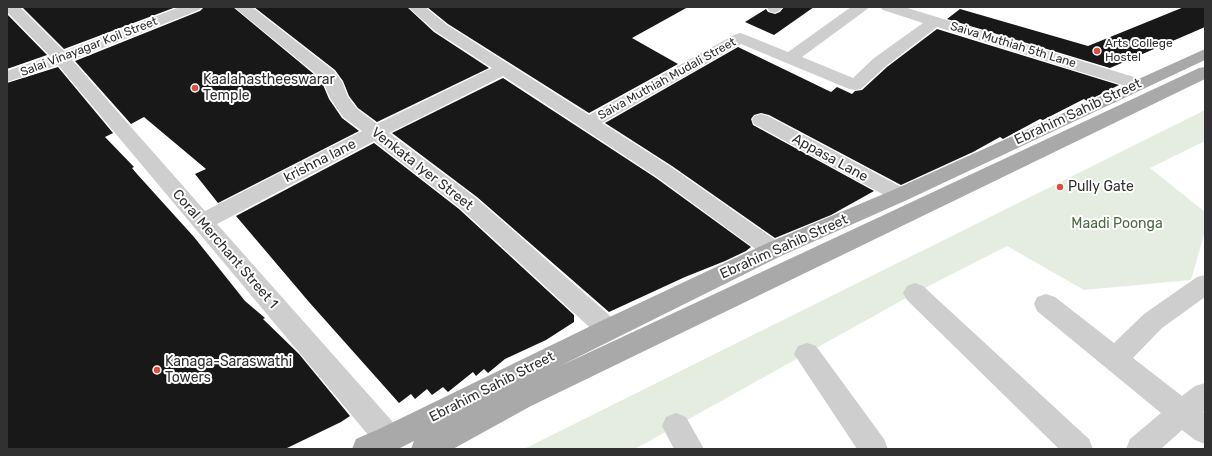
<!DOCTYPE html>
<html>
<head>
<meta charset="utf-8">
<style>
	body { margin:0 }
	#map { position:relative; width:1212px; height:456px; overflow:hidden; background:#fff; font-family:Rubik,sans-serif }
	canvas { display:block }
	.frame { position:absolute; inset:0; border:8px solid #313131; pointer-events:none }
</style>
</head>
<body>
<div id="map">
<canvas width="1212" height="456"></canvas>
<div class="frame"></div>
</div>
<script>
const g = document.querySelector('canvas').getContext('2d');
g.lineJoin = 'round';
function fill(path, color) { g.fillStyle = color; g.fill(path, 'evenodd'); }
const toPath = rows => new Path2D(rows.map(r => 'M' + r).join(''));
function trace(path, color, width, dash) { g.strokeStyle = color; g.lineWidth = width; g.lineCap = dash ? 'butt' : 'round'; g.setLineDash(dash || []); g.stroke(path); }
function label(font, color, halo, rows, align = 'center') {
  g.font = font + ' Rubik,sans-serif'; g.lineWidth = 4; g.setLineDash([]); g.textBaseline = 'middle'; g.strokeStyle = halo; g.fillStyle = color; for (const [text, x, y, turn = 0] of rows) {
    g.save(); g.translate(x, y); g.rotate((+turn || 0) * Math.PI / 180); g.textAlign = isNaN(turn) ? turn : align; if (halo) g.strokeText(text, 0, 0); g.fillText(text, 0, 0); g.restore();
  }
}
const green = toPath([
	[1205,110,1205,141,1150,168,1205,212,1205,231,1191,280,1084,290,1007,246,915,293,635,449,524,449]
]);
const building = toPath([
	[22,7,176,7,64,49],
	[204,7,233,7,321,80,329,99,342,118,359,131,218,203,195,174,206,169,144,117,131,124,75,61,200,11],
	[254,7,407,7,434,32,489,68,377,122,358,108,349,96,343,81,335,70],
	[427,7,688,7,632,38,678,64,589,113,448,24],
	[784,7,814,7,774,35,745,22,766,9,768,12,775,14,780,12],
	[1184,7,1205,7,1205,27,1110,68,947,19,960,9,1088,46],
	[7,14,47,55,7,69],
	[937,29,1119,85,1087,101,1084,99,1043,120,1040,119,1003,139,1000,137,973,152,901,185,769,115,761,113,754,115,751,119,753,125,874,191,831,215,775,238,672,166,605,123,738,47,831,92,837,87,852,94,855,91,862,90,887,67],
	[58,67,113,133,105,137,134,167,132,168,137,174,194,237,245,301,265,318,263,319,299,354,350,416,341,422,285,449,7,449,7,83],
	[503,78,656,178,751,247,746,251,725,261,685,277,609,312,477,197,392,133],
	[374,143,459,209,574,315,574,322,546,340,505,359,488,373,484,369,476,376,473,372,448,392,443,387,432,395,427,389,415,399,411,394,399,403,309,302,236,216]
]);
const minor = toPath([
	[7,7,20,7,64,51,180,7,202,7,199,10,72,60,205,211,362,131,343,117,330,98,322,79,234,7,252,7,334,71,342,82,348,97,357,109,377,124,492,68,435,31,408,7,425,7,447,25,589,115,734,35,740,33,746,35,788,52,851,7,869,7,866,10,802,57,853,78,874,58,923,23,883,10,880,7,904,7,1144,80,1147,84,1144,88,1138,89,1132,88,937,27,886,66,861,89,855,90,849,89,741,44,602,123,671,167,781,244,784,250,781,256,773,259,765,256,657,177,503,76,389,133,476,198,617,322,621,329,617,336,608,339,599,336,460,208,374,141,217,224,399,429,403,439,399,449,380,449,58,65,7,82,7,71,50,56,7,12,7,7],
	[767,7,783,7,779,11,774,13,769,11,767,7],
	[761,114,768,116,907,190,910,195,907,200,900,202,893,200,754,124,752,120,754,116,761,114],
	[1205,275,1205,297,1162,328,1133,358,1182,396,1195,386,1205,383,1205,411,1203,412,1205,414,1205,444,1195,440,1182,430,1161,449,1126,449,1130,439,1161,413,1037,311,1034,304,1037,297,1046,294,1055,297,1114,343,1144,314,1197,277,1205,275],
	[915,283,923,286,1089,439,1093,449,1059,449,907,300,903,293,907,286,915,283],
	[807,343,816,346,884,439,888,449,857,449,794,354,798,346,807,343],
	[676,413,686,417,704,449,674,449,662,426,666,417,676,413]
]);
const primary = toPath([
	[1205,49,1205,60,907,200,781,256,560,366,1199,68,1205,67,1205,79,531,406,453,449,411,449,414,441,398,449,352,449,356,439,379,429,599,322,765,244,893,190,1205,49]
]);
const markers = [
	[1097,51,4,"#e14d3a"],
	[195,88,4,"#e14d3a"],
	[1060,187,4,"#e14d3a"],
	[157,370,4,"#e14d3a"]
];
const farPoinames = [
	["Arts College",1105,44],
	["Hostel",1105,58]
];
const farStreetnames = [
	["Saiva Muthiah 5th Lane",1013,45,17],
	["Salai Vinayagar Koil Street",89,47,-21],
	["Saiva Muthiah Mudali Street",667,79,-29]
];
const poiNames = [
	["Kaalahastheeswarar",203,80],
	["Temple",203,96],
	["Pully Gate",1068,187],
	["Kanaga-Saraswathi",165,362],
	["Towers",165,378]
];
const streetNames = [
	["Ebrahim Sahib Street",1078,112,-25],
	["Appasa Lane",830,158,29],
	["krishna lane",320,161,-27],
	["Venkata Iyer Street",422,169,38],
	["Ebrahim Sahib Street",784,247,-24],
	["Coral Merchant Street 1",225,249,49],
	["Ebrahim Sahib Street",492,387,-27]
];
const parkNames = [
	["Maadi Poonga",1117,224]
];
fill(green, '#e4ede0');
fill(building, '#181818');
fill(minor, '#cecece');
fill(primary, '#a9a9a9');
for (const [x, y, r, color] of markers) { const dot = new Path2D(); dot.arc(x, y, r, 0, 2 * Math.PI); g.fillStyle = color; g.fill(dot); trace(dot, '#fff', 1.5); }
label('12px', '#313131', '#fff', farPoinames, 'left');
label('12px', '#313131', '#fff', farStreetnames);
label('14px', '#313131', '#fff', poiNames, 'left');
label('14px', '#313131', '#fff', streetNames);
label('14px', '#4b6c3f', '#fff', parkNames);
</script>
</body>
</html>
